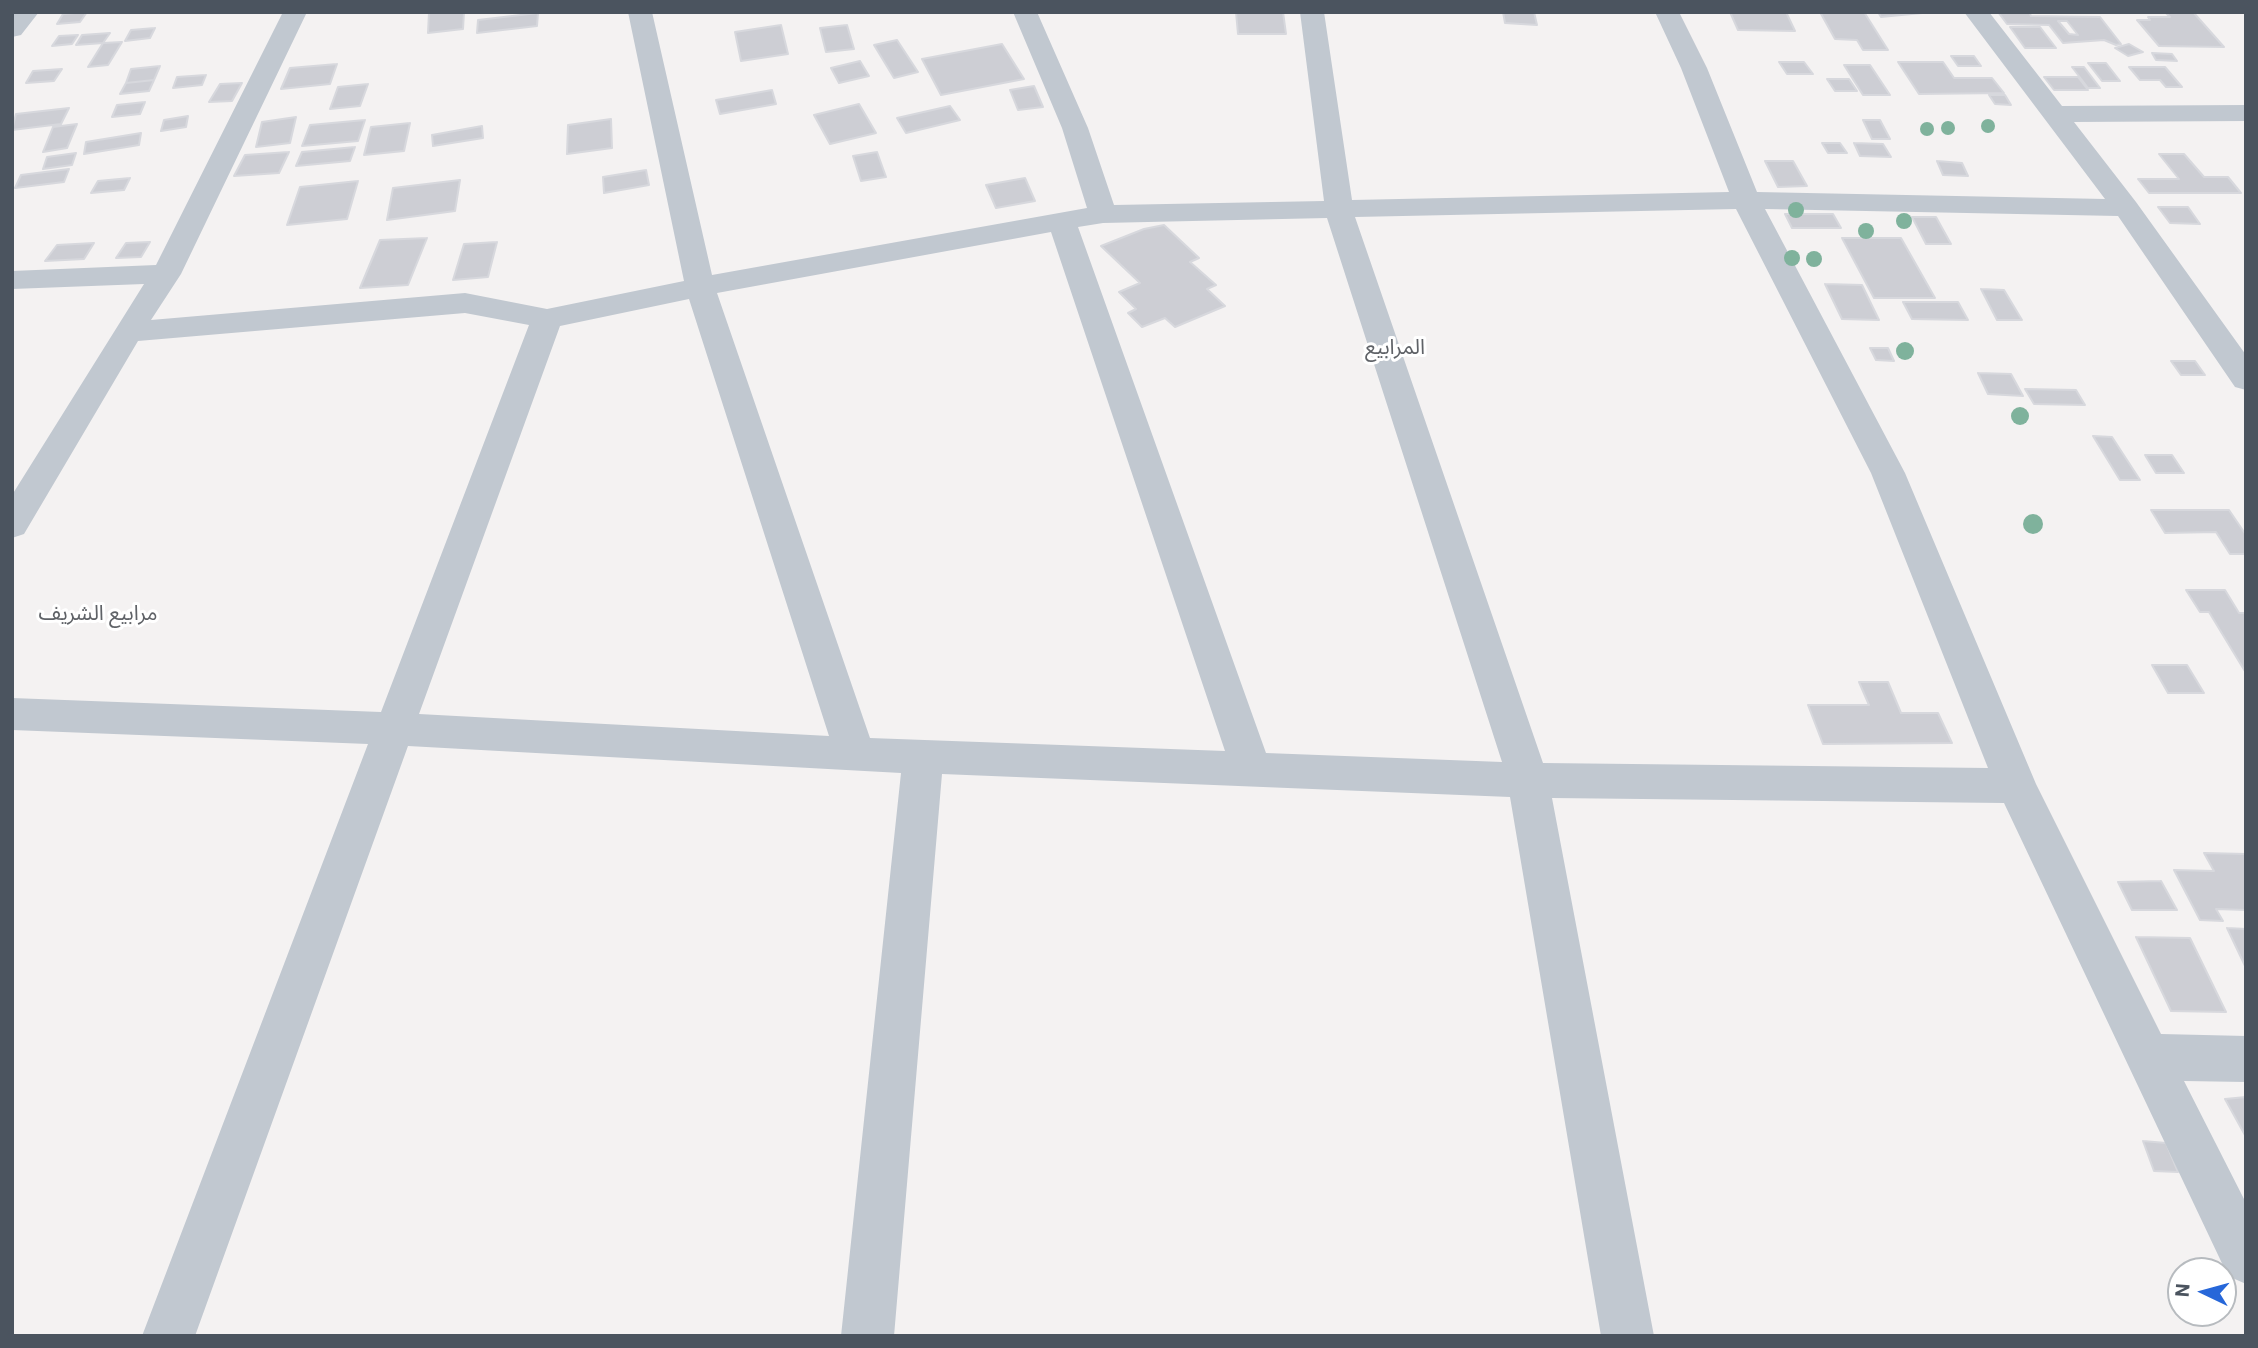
<!DOCTYPE html>
<html>
<head>
<meta charset="utf-8">
<style>
	body { margin:0 }
	#map { position:relative; width:2258px; height:1348px; overflow:hidden; background:#f4f2f2; font-family:Roboto,sans-serif }
	canvas { display:block }
	.frame { position:absolute; inset:0; border:14px solid #4b545f; pointer-events:none }
	.north { position:absolute; left:2167px; top:1257px; width:70px; height:70px; box-sizing:border-box; background:#fff; border:2px solid #b7bbbf; border-radius:50%; rotate:275deg; font-size:19px; font-weight:700; line-height:28px; text-align:center; color:#4b545f }
	.north::after { content:''; display:block; margin:auto; width:24px; height:32px; background:#2767d9; clip-path:polygon(50% 0,100% 100%,50% 72%,0 100%) }
</style>
</head>
<body>
<div id="map">
<canvas width="2258" height="1348"></canvas>
<div class="frame"></div>
<div class="north">N</div>
</div>
<script>
const g = document.querySelector('canvas').getContext('2d');
g.lineJoin = 'round';
function fill(path, color) { g.fillStyle = color; g.fill(path, 'evenodd'); }
const toPath = rows => new Path2D(rows.map(r => 'M' + r).join(''));
function trace(path, color, width, dash) { g.strokeStyle = color; g.lineWidth = width; g.lineCap = dash ? 'butt' : 'round'; g.setLineDash(dash || []); g.stroke(path); }
function label(font, color, halo, rows, align = 'center') {
  g.font = font + ' Roboto,"Noto Sans Arabic",sans-serif'; g.lineWidth = 6; g.setLineDash([]); g.textBaseline = 'middle'; g.strokeStyle = halo; g.fillStyle = color; for (const [text, x, y, turn = 0] of rows) {
    g.save(); g.translate(x, y); g.rotate((+turn || 0) * Math.PI / 180); g.textAlign = isNaN(turn) ? turn : align; if (halo) g.strokeText(text, 0, 0); g.fillText(text, 0, 0); g.restore();
  }
}
const building = toPath([
	[87,12,80,22,57,24,63,14,87,12],
	[429,12,464,12,463,29,428,33,429,12],
	[1236,12,1283,12,1286,34,1238,34,1236,12],
	[1503,12,1534,12,1537,25,1505,23,1503,12],
	[1730,12,1786,12,1795,31,1738,30,1730,12],
	[1820,12,1864,12,1888,50,1863,50,1857,40,1835,39,1820,12],
	[1878,12,1922,12,1922,13,1881,17,1878,12],
	[1998,12,2029,12,2031,16,2100,17,2121,44,2116,45,2104,40,2063,43,2049,25,2007,24,1998,12],
	[2058,21,2067,21,2078,35,2069,34,2058,21],
	[2165,12,2193,12,2224,47,2159,46,2137,20,2150,20,2148,17,2170,17,2165,12],
	[538,13,537,26,477,33,478,20,538,13],
	[781,25,788,54,741,61,735,32,781,25],
	[847,25,854,49,826,52,820,28,847,25],
	[2010,27,2040,27,2056,48,2025,48,2010,27],
	[155,28,150,38,125,41,131,30,155,28],
	[110,33,103,43,76,45,82,35,110,33],
	[78,35,72,44,52,46,59,36,78,35],
	[897,40,918,72,894,78,874,45,897,40],
	[122,42,108,65,88,67,103,43,122,42],
	[1002,44,1024,79,941,95,922,59,1002,44],
	[2129,44,2143,52,2128,56,2115,48,2129,44],
	[2152,53,2172,54,2177,61,2156,60,2152,53],
	[1951,56,1974,56,1981,66,1958,66,1951,56],
	[860,61,869,76,839,83,831,68,860,61],
	[1779,62,1804,62,1813,74,1787,74,1779,62],
	[1898,62,1943,62,1954,78,1992,78,2004,93,1919,94,1898,62],
	[2088,63,2106,63,2120,81,2102,81,2088,63],
	[337,64,330,84,281,89,290,68,337,64],
	[1844,65,1870,65,1890,95,1863,95,1844,65],
	[160,66,154,80,126,83,131,69,160,66],
	[2072,67,2084,67,2100,88,2088,88,2072,67],
	[2129,67,2165,67,2182,87,2166,87,2160,80,2140,80,2129,67],
	[62,69,54,81,26,83,33,71,62,69],
	[206,75,202,85,173,88,177,77,206,75],
	[2044,77,2078,77,2088,90,2054,90,2044,77],
	[1827,79,1849,79,1857,91,1835,91,1827,79],
	[154,80,149,91,120,94,126,83,154,80],
	[242,83,232,101,209,102,220,84,242,83],
	[368,84,360,106,330,109,338,87,368,84],
	[1034,86,1043,107,1018,110,1010,90,1034,86],
	[772,90,776,104,720,114,716,100,772,90],
	[1989,95,2005,95,2011,105,1995,104,1989,95],
	[145,102,140,114,112,117,117,105,145,102],
	[859,104,876,133,830,144,814,115,859,104],
	[950,106,960,120,906,133,897,118,950,106],
	[69,108,61,124,12,130,16,114,69,108],
	[188,116,186,127,161,131,164,120,188,116],
	[296,117,290,143,256,147,262,122,296,117],
	[611,119,612,148,567,154,568,125,611,119],
	[365,120,358,141,302,146,310,125,365,120],
	[1863,120,1880,120,1890,139,1872,139,1863,120],
	[410,123,404,151,364,155,371,127,410,123],
	[77,124,67,148,43,152,53,127,77,124],
	[482,126,483,138,433,146,432,135,482,126],
	[141,133,139,145,84,154,86,142,141,133],
	[1822,143,1840,143,1847,153,1828,153,1822,143],
	[1854,143,1883,144,1891,157,1860,156,1854,143],
	[355,147,350,161,296,166,302,152,355,147],
	[289,152,279,173,234,176,245,155,289,152],
	[877,152,886,177,861,181,853,156,877,152],
	[76,153,72,165,43,169,47,157,76,153],
	[2159,154,2184,154,2204,177,2228,177,2241,193,2149,193,2138,179,2179,179,2159,154],
	[1765,161,1793,161,1807,186,1778,187,1765,161],
	[1937,161,1962,163,1968,176,1943,175,1937,161],
	[69,169,64,182,15,188,21,175,69,169],
	[646,170,649,185,604,193,603,177,646,170],
	[130,178,124,190,91,193,98,181,130,178],
	[1025,178,1035,201,996,208,986,185,1025,178],
	[460,180,455,211,387,220,393,188,460,180],
	[358,181,347,219,287,225,300,187,358,181],
	[2158,207,2188,207,2200,224,2170,223,2158,207],
	[1785,214,1833,214,1841,228,1792,228,1785,214],
	[1912,217,1936,217,1951,244,1926,244,1912,217],
	[1164,225,1199,258,1190,262,1216,285,1207,289,1225,306,1175,327,1165,318,1142,327,1128,313,1136,309,1119,292,1140,283,1101,246,1144,229,1164,225],
	[427,238,408,285,360,288,380,240,427,238],
	[1842,238,1901,238,1935,298,1874,298,1842,238],
	[150,242,141,257,116,258,126,243,150,242],
	[497,242,488,277,453,280,464,244,497,242],
	[94,243,84,259,45,261,57,245,94,243],
	[1825,284,1862,285,1879,320,1842,319,1825,284],
	[1981,289,2004,290,2022,320,1997,320,1981,289],
	[1903,302,1958,302,1968,320,1912,319,1903,302],
	[1870,348,1888,348,1894,361,1876,360,1870,348],
	[2171,361,2195,361,2205,375,2181,375,2171,361],
	[1978,373,2011,374,2023,396,1988,394,1978,373],
	[2025,389,2076,390,2085,405,2034,404,2025,389],
	[2093,436,2112,437,2140,480,2120,480,2093,436],
	[2145,455,2172,455,2184,473,2156,473,2145,455],
	[2151,510,2229,510,2246,535,2246,554,2230,554,2216,532,2165,533,2151,510],
	[2186,590,2225,590,2239,613,2246,613,2246,673,2209,612,2200,612,2186,590],
	[2152,665,2187,665,2204,693,2168,693,2152,665],
	[1859,682,1888,682,1901,713,1938,713,1952,743,1823,744,1808,705,1869,705,1859,682],
	[2204,853,2246,854,2246,910,2216,909,2223,921,2200,920,2174,870,2214,871,2204,853],
	[2161,881,2177,910,2132,910,2118,882,2161,881],
	[2227,928,2246,929,2246,968,2227,928],
	[2136,937,2190,938,2226,1012,2171,1011,2136,937],
	[2246,1097,2246,1137,2225,1099,2246,1097],
	[2143,1141,2166,1143,2178,1172,2154,1171,2143,1141]
]);
const minor = toPath([
	[14,12,39,12,21,35,12,37,14,12],
	[283,12,307,12,181,274,151,320,465,293,547,309,684,281,628,12,652,12,712,275,1087,208,1062,128,1013,12,1037,12,1088,128,1114,205,1324,201,1300,12,1324,12,1352,200,1729,192,1681,68,1655,12,1679,12,1707,68,1757,192,2105,199,1964,12,1989,12,2062,106,2246,105,2246,121,2074,122,2136,202,2246,355,2246,390,2235,387,2118,216,1765,209,1905,473,2036,784,2161,1034,2246,1036,2246,1082,2184,1081,2246,1203,2246,1284,2228,1276,2004,803,1552,798,1654,1336,1601,1336,1510,797,942,774,894,1336,841,1336,901,773,408,746,195,1336,142,1336,368,744,12,730,12,698,381,712,529,325,465,313,138,341,24,534,12,538,12,495,144,284,12,289,12,271,156,265,283,12],
	[1736,209,1871,473,1988,768,1543,763,1355,217,1736,209],
	[1327,218,1502,762,1266,753,1078,227,1103,223,1327,218],
	[1051,232,1225,751,870,738,717,293,1051,232],
	[689,299,829,736,419,714,560,326,689,299]
]);
const trees = [
	[1988,126,7],
	[1948,128,7],
	[1927,129,7],
	[1796,210,8],
	[1904,221,8],
	[1866,231,8],
	[1792,258,8],
	[1814,259,8],
	[1905,351,9],
	[2020,416,9],
	[2033,524,10]
];
const neighbourhoodNames = [
	["المرابيع",1395,349],
	["مرابيع الشريف",98,615]
];
fill(building, '#cdced4');
trace(building, '#d7d8dd', 2);
fill(minor, '#c1c8d0');
g.fillStyle = '#7fb29c';
for (const [x, y, r] of trees) { g.beginPath(); g.arc(x, y, r, 0, 2 * Math.PI); g.fill(); }
label('21px', '#5f6267', '#fff', neighbourhoodNames);
</script>
</body>
</html>
